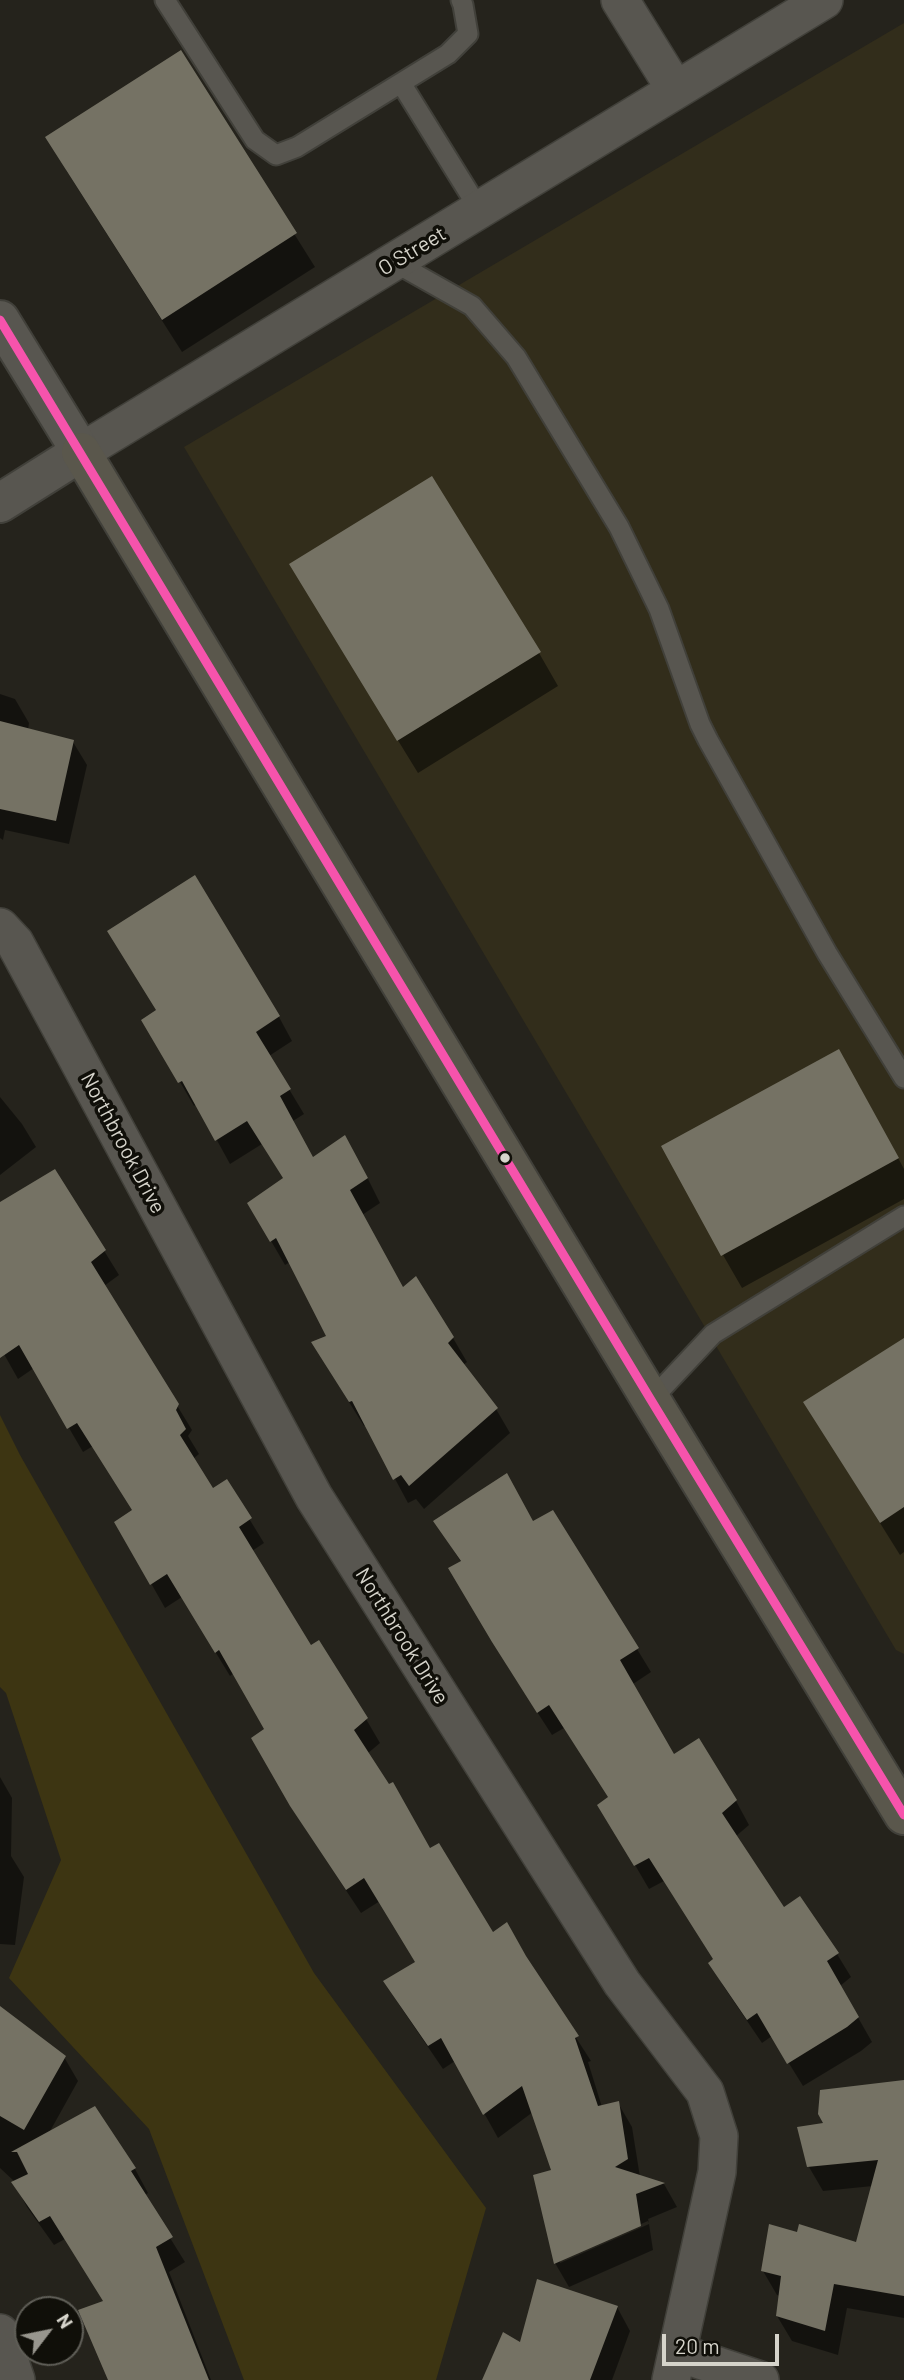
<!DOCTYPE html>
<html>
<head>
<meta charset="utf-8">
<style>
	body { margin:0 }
	#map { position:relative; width:904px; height:2380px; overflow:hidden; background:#25231c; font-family:Barlow,sans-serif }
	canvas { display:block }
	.north { position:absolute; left:14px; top:2296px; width:70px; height:70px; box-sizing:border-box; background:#100f09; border:2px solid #5f5e57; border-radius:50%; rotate:58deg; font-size:19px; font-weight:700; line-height:28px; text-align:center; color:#d6d4cb }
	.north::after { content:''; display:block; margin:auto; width:24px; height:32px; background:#98968e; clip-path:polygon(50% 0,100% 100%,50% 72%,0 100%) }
	.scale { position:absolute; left:662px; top:2334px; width:117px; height:32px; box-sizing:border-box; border:4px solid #d6d4cb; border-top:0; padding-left:9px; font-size:21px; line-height:24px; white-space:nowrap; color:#d6d4cb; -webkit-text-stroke:5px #100f09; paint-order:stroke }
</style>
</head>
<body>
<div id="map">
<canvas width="904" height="2380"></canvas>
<div class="north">N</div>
<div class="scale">20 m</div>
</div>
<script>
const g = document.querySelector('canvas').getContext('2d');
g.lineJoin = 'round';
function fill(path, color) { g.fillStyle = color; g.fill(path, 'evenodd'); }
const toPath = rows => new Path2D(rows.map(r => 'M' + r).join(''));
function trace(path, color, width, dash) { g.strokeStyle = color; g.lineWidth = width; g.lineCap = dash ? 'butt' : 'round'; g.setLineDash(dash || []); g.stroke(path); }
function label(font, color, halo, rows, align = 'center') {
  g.font = font + ' Barlow,sans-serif'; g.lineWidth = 7; g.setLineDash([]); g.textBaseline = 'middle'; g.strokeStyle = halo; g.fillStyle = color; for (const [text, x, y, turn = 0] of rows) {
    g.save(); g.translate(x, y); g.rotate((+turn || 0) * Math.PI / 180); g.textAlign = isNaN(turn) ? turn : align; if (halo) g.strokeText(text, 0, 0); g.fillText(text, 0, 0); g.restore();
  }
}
const built = toPath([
	[904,23,904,1654,896,1650,184,447]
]);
const green = toPath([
	[0,1415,20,1455,314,1973,486,2208,436,2380,244,2380,149,2129,9,1978,61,1860,6,1693,0,1687]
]);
const shadow = toPath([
	[180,52,315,267,182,352,66,170],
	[310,597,539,653,558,686,418,773],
	[0,694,15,699,29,723,28,730,73,742,87,765,69,844,5,830,3,840,0,838],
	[279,1017,292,1041,269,1056,304,1114,293,1121,313,1159,359,1161,380,1203,362,1215,403,1289,453,1338,467,1362,463,1365,496,1409,510,1433,424,1509,416,1499,408,1503,366,1425,364,1426,327,1367,328,1337,290,1262,285,1265,249,1203,284,1179,262,1144,230,1164,197,1104,194,1106,144,1020],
	[858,1084,904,1169,904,1199,742,1288,723,1255],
	[0,1097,22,1124,36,1147,0,1175],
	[55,1171,119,1275,104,1286,192,1430,188,1436,199,1454,193,1459,213,1490,226,1481,264,1543,252,1551,311,1647,366,1719,380,1743,367,1754,430,1851,492,1934,528,1963,591,2061,588,2062,602,2107,618,2103,632,2127,640,2177,664,2184,677,2207,648,2219,649,2223,648,2221,560,2259,560,2263,649,2224,653,2250,569,2287,555,2263,553,2172,533,2112,498,2138,455,2061,443,2069,400,2006,386,1982,417,1963,380,1901,361,1913,306,1830,253,1738,267,1730,234,1673,230,1676,182,1597,165,1608,117,1523,134,1511,93,1446,83,1452,34,1368,18,1379,0,1347,0,1204],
	[904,1340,904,1552,900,1555,825,1435],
	[435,1521,533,1523,637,1649,651,1672,633,1684,674,1756,736,1801,749,1825,735,1837,784,1909,837,1954,851,1977,840,1986,872,2042,861,2051,803,2086,772,2036,762,2043,724,1987,710,1963,715,1960,664,1881,649,1889,600,1805,610,1798,564,1728,552,1735,508,1667,461,1562],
	[0,1777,12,1798,11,1856,24,1877,15,1945,0,1944],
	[0,2026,64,2057,78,2081,49,2133,95,2108,135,2169,148,2193,144,2196,185,2262,169,2272,211,2380,113,2380,105,2303,65,2239,54,2245,27,2207,14,2183,15,2182,0,2168],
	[904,2082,904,2318,847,2308,838,2355,792,2341,777,2316,780,2296,777,2295,763,2271,798,2234,857,2244,873,2186,823,2191,809,2167,826,2124],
	[617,2307,630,2331,612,2380,484,2380,521,2344]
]);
const building = toPath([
	[181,50,297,233,162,320,45,137],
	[432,476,541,652,397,741,289,564],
	[0,721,74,740,56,821,0,809],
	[195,875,280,1016,256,1032,291,1089,280,1096,313,1157,345,1135,368,1178,350,1190,403,1287,416,1276,454,1337,448,1343,498,1408,409,1486,401,1475,393,1480,352,1401,349,1402,311,1342,326,1336,276,1238,270,1242,247,1203,283,1178,247,1121,215,1141,182,1081,178,1083,141,1020,156,1010,107,931],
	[839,1049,899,1158,721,1256,661,1146],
	[55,1169,106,1250,91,1262,179,1404,176,1410,186,1429,180,1435,213,1488,227,1479,252,1518,239,1527,311,1645,319,1640,368,1718,354,1730,389,1784,393,1782,430,1848,439,1843,493,1932,507,1922,526,1956,579,2036,575,2038,598,2106,619,2101,628,2159,615,2167,665,2183,636,2194,641,2226,554,2264,533,2175,551,2170,522,2086,483,2115,441,2038,428,2046,383,1981,415,1962,364,1878,346,1890,290,1806,251,1738,264,1729,219,1650,215,1653,167,1574,150,1585,114,1522,132,1510,77,1423,67,1429,19,1345,0,1358,0,1202],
	[904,1338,904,1507,880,1523,803,1402],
	[507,1473,533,1521,553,1510,639,1648,620,1660,674,1754,699,1738,737,1800,722,1813,784,1907,800,1896,839,1953,827,1961,859,2017,847,2027,787,2064,757,2013,747,2020,708,1963,713,1959,649,1858,634,1866,597,1805,608,1797,549,1705,537,1713,492,1642,448,1568,461,1561,433,1521],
	[0,2006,66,2056,24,2130,0,2116],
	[904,2080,904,2296,834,2284,825,2331,776,2316,781,2276,761,2271,769,2224,797,2232,799,2224,856,2242,878,2160,807,2167,797,2127,823,2123,818,2114,820,2090],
	[95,2106,136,2168,131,2171,173,2237,156,2247,209,2380,108,2380,78,2310,103,2301,50,2216,39,2222,11,2182,28,2174,17,2152,11,2152],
	[537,2279,618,2306,590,2380,482,2380,503,2332,520,2342]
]);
const lane = toPath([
	[165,0,255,140,276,155,297,147,448,54,468,34,463,5,461,0],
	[401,83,479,209],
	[394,262,472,306,516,357,619,527,659,609,700,724,708,740,827,953,904,1078],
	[651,1400,713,1334,904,1216]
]);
const street = toPath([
	[620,0,675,89],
	[81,452,824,0],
	[0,927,15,943,314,1497,622,1983,705,2092,719,2136,717,2172,671,2380],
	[0,2333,16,2380],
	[679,2353,760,2380]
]);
const secondary = toPath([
	[0,320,81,452,0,503]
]);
const primary = toPath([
	[81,452,651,1400,904,1815]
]);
const bus1 = toPath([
	[0,320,651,1400,904,1815]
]);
const markers = [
	[505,1158,6,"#d6d4cb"]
];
const streetNames = [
	["O Street",412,251,-31],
	["Northbrook Drive",123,1143,62],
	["Northbrook Drive",402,1636,58]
];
fill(built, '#322d1b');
fill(green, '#3d3512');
fill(shadow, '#0007');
fill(building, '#757264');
trace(lane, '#41403a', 23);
trace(street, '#41403a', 40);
trace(secondary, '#41403a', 42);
trace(primary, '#41403a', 42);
trace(lane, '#585650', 19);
trace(street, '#585650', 37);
trace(secondary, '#585650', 38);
trace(primary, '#5a574c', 38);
trace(bus1, '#f653ac', 9);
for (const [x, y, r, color] of markers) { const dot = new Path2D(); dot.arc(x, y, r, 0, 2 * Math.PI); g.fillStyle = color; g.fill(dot); trace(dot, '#100f09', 2.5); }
label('21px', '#d6d4cb', '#100f09', streetNames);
</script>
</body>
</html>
